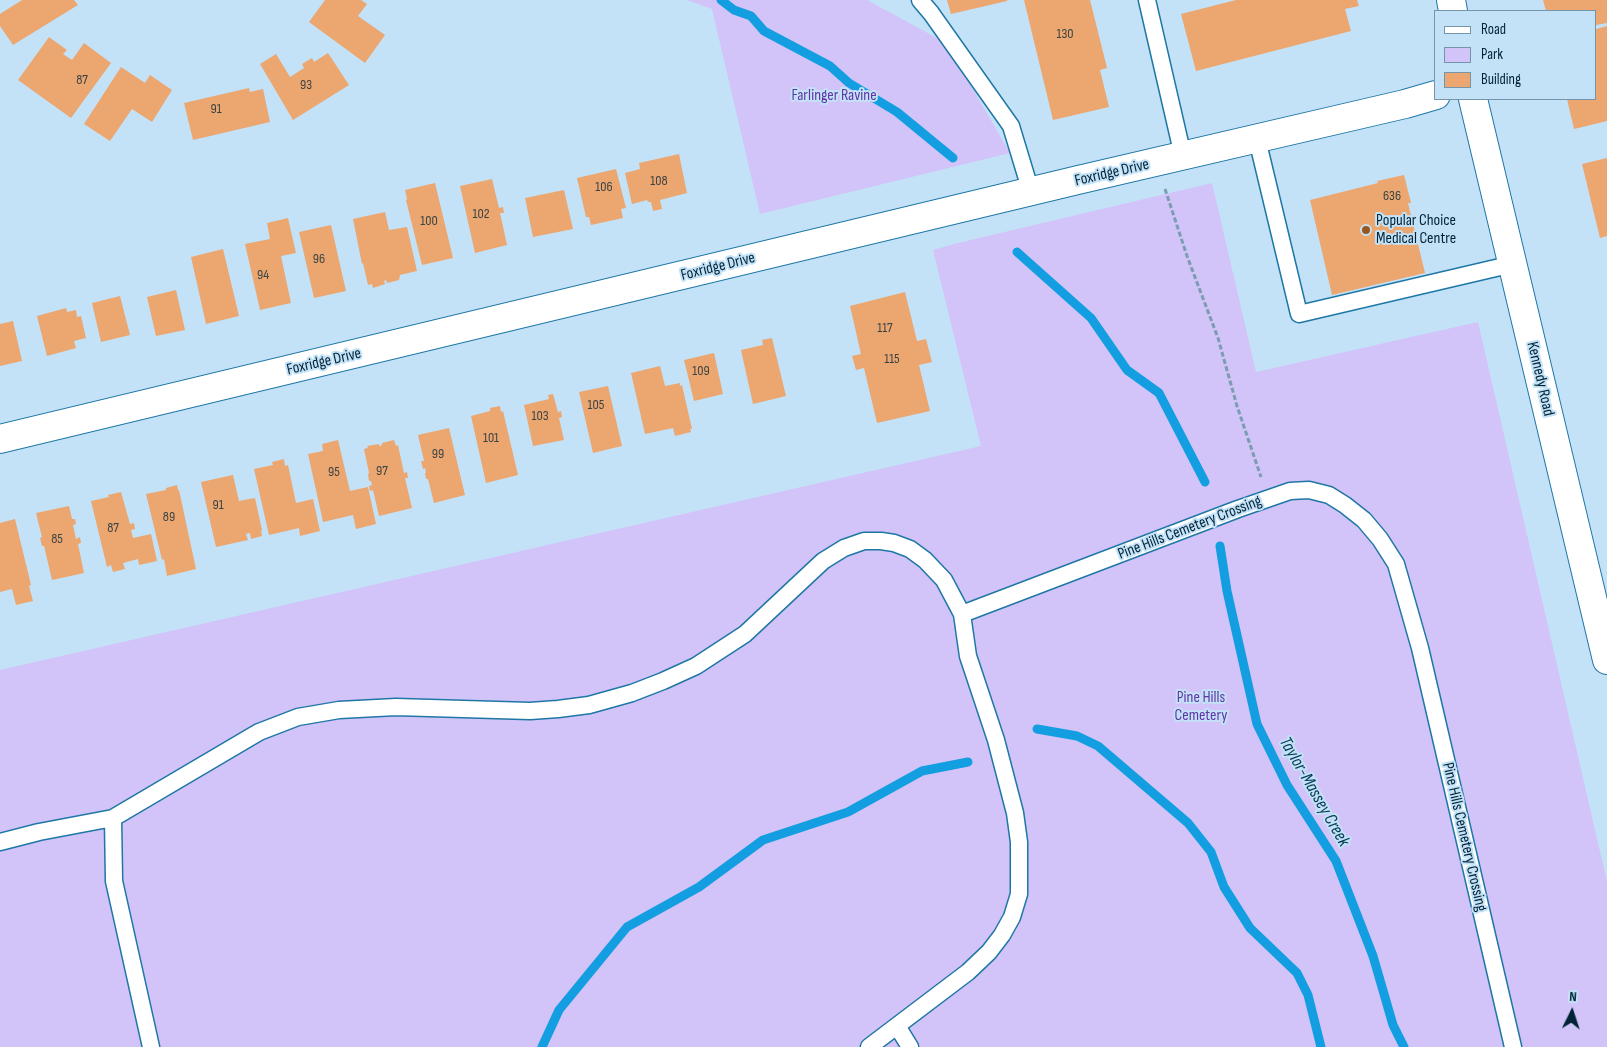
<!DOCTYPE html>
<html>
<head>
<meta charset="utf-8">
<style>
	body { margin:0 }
	#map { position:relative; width:1607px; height:1047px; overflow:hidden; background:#c3e2f7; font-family:"Sofia Sans Condensed",sans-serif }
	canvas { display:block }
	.legend { position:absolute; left:1434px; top:10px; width:162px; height:90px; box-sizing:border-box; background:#c3e2f7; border:1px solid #7596aa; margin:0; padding:6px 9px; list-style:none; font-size:15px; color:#002336 }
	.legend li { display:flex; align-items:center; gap:10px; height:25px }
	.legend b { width:25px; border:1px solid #7596aa }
	.north { position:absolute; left:1547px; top:987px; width:50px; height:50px; -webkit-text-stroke:4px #c3e2f7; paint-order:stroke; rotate:4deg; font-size:14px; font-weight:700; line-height:20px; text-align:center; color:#002336 }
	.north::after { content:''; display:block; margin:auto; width:18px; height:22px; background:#002336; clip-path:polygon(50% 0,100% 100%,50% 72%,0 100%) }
</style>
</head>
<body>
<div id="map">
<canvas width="1607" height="1047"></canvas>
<ul class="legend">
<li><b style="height:6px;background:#fff"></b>Road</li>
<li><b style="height:14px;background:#d2c3f9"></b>Park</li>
<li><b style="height:14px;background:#eca670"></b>Building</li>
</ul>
<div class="north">N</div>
</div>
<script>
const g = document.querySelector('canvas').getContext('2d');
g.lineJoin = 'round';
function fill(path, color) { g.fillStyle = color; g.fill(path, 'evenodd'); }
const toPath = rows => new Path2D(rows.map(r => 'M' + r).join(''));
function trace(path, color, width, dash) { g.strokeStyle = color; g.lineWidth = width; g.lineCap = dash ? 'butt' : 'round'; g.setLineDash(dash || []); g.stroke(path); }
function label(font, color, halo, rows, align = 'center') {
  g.font = font + ' "Sofia Sans Condensed",sans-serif'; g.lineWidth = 4; g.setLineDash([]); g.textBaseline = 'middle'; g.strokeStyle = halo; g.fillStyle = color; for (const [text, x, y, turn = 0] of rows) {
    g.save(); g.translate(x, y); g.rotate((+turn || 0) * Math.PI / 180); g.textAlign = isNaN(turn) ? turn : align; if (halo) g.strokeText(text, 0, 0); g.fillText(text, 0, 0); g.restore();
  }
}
const green = toPath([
	[687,0,867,0,946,43,1010,153,760,214,712,9],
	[1212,183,1256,372,1478,322,1607,882,1607,1047,0,1047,0,670,981,446,933,250,954,244]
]);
const stream = toPath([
	[721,0,734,10,751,16,764,31,830,66,849,83,897,112,953,158],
	[1017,252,1091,318,1127,370,1159,393,1205,482],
	[1220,546,1227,591,1257,724,1287,785,1336,861,1373,956,1393,1025,1404,1047],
	[1037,729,1077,736,1098,746,1188,823,1211,852,1224,887,1250,928,1297,973,1308,995,1321,1047],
	[542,1047,559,1010,627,927,699,887,763,840,848,812,922,771,968,762]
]);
const building = toPath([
	[22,0,74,0,78,5,13,45,0,26,0,14],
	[325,0,361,0,367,4,358,16,385,35,365,63,309,22],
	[947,0,1007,0,1007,1,951,14],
	[1024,0,1090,0,1107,68,1100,70,1109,107,1053,120],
	[1236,0,1357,0,1359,6,1345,9,1351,31,1196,71,1181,14],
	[1543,0,1607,0,1607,23,1596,25,1596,11,1546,11],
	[1607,26,1607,121,1574,129,1567,99,1596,99,1596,29],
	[49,37,67,50,63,54,72,60,84,43,111,63,71,118,18,80],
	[328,53,349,85,293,120,260,64,276,54,290,77,304,68,302,64,312,58,314,62],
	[121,67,145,83,150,75,172,90,152,122,132,109,110,141,84,124],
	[249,88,250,92,263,89,270,122,193,140,184,103],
	[679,154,687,193,660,200,662,209,653,211,651,202,648,202,647,200,632,204,625,173,640,169,639,163],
	[1607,158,1607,236,1600,238,1582,164],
	[616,169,626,208,621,209,623,218,591,225,589,217,586,217,577,178],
	[1404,175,1411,203,1408,203,1425,273,1332,295,1310,200,1378,183,1377,181],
	[492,179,499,208,503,207,504,213,500,213,507,245,475,253,460,186],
	[435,183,453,258,422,265,406,200,407,199,405,190],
	[564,190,573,229,533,237,525,198],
	[385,212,389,230,407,227,417,271,400,275,399,280,387,283,386,280,384,281,385,284,373,288,372,284,368,285,363,263,362,264,353,219],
	[288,218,296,253,281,256,291,303,260,310,245,244,270,239,267,223],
	[331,225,346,291,314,298,299,232],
	[223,249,239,316,206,324,191,257],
	[176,290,185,330,156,336,147,297],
	[905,292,917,341,926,339,932,362,919,365,930,411,877,423,864,368,856,370,852,356,861,354,850,306],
	[120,296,130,335,101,342,92,303],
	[66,308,67,312,76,310,77,317,81,316,86,338,74,341,76,348,47,356,37,316],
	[13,321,22,361,0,366,0,324],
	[772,338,786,396,753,404,741,350,763,345,762,340],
	[714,353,723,394,694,401,684,360],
	[660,366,665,386,680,383,680,386,682,385,692,429,690,429,691,432,675,436,673,428,645,434,631,373],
	[608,386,622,446,593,453,579,392],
	[553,394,558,412,561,411,562,417,559,418,564,440,533,446,524,405,549,399,548,395],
	[500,406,501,412,503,411,518,475,486,483,471,416,490,411,490,408],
	[449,428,465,495,434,503,428,479,426,479,425,473,426,473,425,468,423,469,421,461,424,461,418,435],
	[338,440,350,491,368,487,376,524,356,529,353,515,323,522,308,454,323,451,322,444],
	[394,440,396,446,398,445,404,473,407,472,408,478,405,478,412,508,379,516,373,490,370,491,369,486,372,485,371,481,369,481,368,474,369,473,364,449,368,448,367,446,379,444,379,446,382,445,382,443],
	[284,459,285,466,288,465,296,503,313,499,320,531,300,536,299,528,269,535,254,469,273,465,272,462],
	[233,475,239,501,255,498,262,530,261,531,262,536,251,539,250,533,246,534,248,540,216,547,201,482],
	[177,485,178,490,179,490,196,569,167,576,164,559,162,560,146,494,166,490,166,488],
	[121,492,130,524,134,523,135,529,131,530,133,538,151,534,157,561,139,565,138,559,123,563,125,569,113,572,111,565,107,567,91,501,109,497,108,495],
	[69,506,72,519,75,519,76,524,73,525,76,539,80,537,81,543,78,544,84,573,52,580,44,546,42,546,40,538,42,537,36,513],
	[15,519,31,585,29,586,33,601,16,605,12,589,0,592,0,523]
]);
const path = toPath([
	[1165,189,1187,256,1218,338,1237,406,1261,477]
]);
const lane = toPath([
	[920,0,931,13,1011,126,1031,192],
	[1147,0,1183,156],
	[1257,139,1299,314,1513,264],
	[962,614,1238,509,1290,491,1309,490,1329,495,1345,505,1364,520,1380,539,1396,564,1420,648,1513,1047],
	[113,818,114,881,151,1047],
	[0,842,39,832,113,818,259,732,298,717,339,710,396,707,530,711,558,709,589,705,632,693,663,681,696,666,745,634,823,561,844,548,864,541,881,541,894,543,910,549,925,560,944,580,962,614,968,656,996,740,1015,813,1019,842,1019,894,1012,917,1002,935,989,952,968,972,869,1047],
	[897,1026,910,1047]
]);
const secondary = toPath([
	[1451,0,1453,11],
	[1473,99,1607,660],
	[0,439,1078,180,1405,104,1436,95]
]);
const markers = [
	[1366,230,5,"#96561e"]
];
const numberNames = [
	["130",1065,34],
	["87",82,80],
	["93",306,85],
	["91",216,109],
	["108",659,181],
	["106",604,187],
	["636",1392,196],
	["102",481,214],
	["100",429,221],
	["96",319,259],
	["94",263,275],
	["117",885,328],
	["115",892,359],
	["109",701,371],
	["105",596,405],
	["103",540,416],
	["101",491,438],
	["99",438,454],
	["97",382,471],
	["95",334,472],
	["91",218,505],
	["89",169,517],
	["87",113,528],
	["85",57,539]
];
const parkNames = [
	["Farlinger Ravine",834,96],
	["Pine Hills",1201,698],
	["Cemetery",1201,716]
];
const streetNames = [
	["Foxridge Drive",1112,173,-13],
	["Foxridge Drive",718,267,-14],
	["Foxridge Drive",324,362,-13],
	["Kennedy Road",1540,379,77],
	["Pine Hills Cemetery Crossing",1190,528,-21],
	["Pine Hills Cemetery Crossing",1464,837,77]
];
const poiNames = [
	["Popular Choice",1376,221],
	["Medical Centre",1376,239]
];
const waterNames = [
	["Taylor-Massey Creek",1314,792,60]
];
fill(green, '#d2c3f9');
trace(stream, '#129ee0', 9);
fill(building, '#eca670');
trace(lane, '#1f77a6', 19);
trace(secondary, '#1f77a6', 30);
trace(path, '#7c9cb1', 3, [5, 2.5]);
trace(lane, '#fff', 16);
trace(secondary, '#fff', 28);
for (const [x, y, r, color] of markers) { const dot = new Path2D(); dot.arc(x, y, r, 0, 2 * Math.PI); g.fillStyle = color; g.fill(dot); trace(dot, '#c3e2f7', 2); }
label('14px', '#3b4444', null, numberNames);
label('16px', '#6234a5', '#c3e2f7', parkNames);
label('16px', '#002336', '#c3e2f7', streetNames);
label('16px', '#002336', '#c3e2f7', poiNames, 'left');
label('italic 18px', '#053a54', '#c3e2f7', waterNames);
</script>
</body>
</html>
